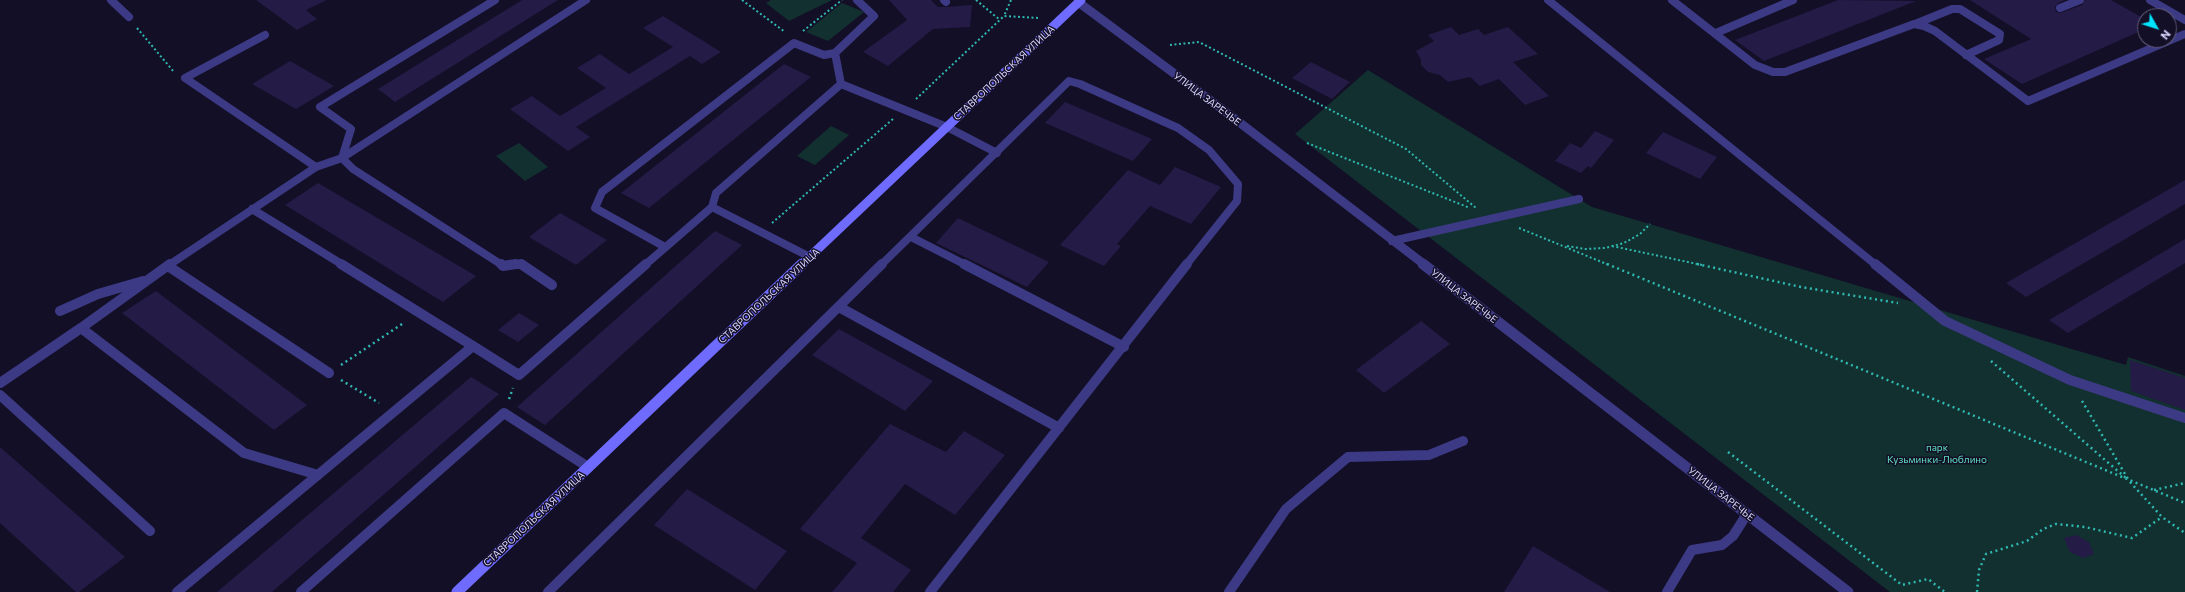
<!DOCTYPE html>
<html>
<head>
<meta charset="utf-8">
<style>
	body { margin:0 }
	#map { position:relative; width:2185px; height:592px; overflow:hidden; background:#130f26; font-family:Commissioner,sans-serif }
	canvas { display:block }
	.north { position:absolute; left:2137px; top:8px; width:40px; height:40px; box-sizing:border-box; background:#130f26; border:1px solid #625e7d; border-radius:50%; rotate:129deg; font-size:11px; font-weight:700; line-height:16px; text-align:center; color:#d9d4ff }
	.north::after { content:''; display:block; margin:auto; width:14px; height:18px; background:#00e5ff; clip-path:polygon(50% 0,100% 100%,50% 72%,0 100%) }
</style>
</head>
<body>
<div id="map">
<canvas width="2185" height="592"></canvas>
<div class="north">N</div>
</div>
<script>
const g = document.querySelector('canvas').getContext('2d');
g.lineJoin = 'round';
function fill(path, color) { g.fillStyle = color; g.fill(path, 'evenodd'); }
const toPath = rows => new Path2D(rows.map(r => 'M' + r).join(''));
function trace(path, color, width, dash) { g.strokeStyle = color; g.lineWidth = width; g.lineCap = dash ? 'butt' : 'round'; g.setLineDash(dash || []); g.stroke(path); }
function label(font, color, halo, rows, align = 'center') {
  g.font = font + ' Commissioner,sans-serif'; g.lineWidth = 3; g.setLineDash([]); g.textBaseline = 'middle'; g.strokeStyle = halo; g.fillStyle = color; for (const [text, x, y, turn = 0] of rows) {
    g.save(); g.translate(x, y); g.rotate((+turn || 0) * Math.PI / 180); g.textAlign = isNaN(turn) ? turn : align; if (halo) g.strokeText(text, 0, 0); g.fillText(text, 0, 0); g.restore();
  }
}
const green = toPath([
	[771,0,832,0,789,21,766,3],
	[842,3,864,12,828,41,806,32],
	[1368,70,1592,207,2126,365,2128,357,2185,376,2185,592,1890,592,1295,134],
	[831,126,849,135,815,165,797,156],
	[519,143,548,167,525,181,496,156]
]);
const building = toPath([
	[256,0,327,0,306,10,317,19,297,30],
	[522,0,558,0,395,102,378,89],
	[889,0,931,0,938,7,945,7,972,5,970,27,933,29,888,66,863,52,907,20],
	[1838,0,1916,1,1764,61,1735,40],
	[1970,0,2065,0,2058,3,2055,7,2056,12,2060,13,2082,5,2085,0,2111,0,2145,19,2145,29,2022,84,1984,59,2031,39],
	[663,16,721,52,702,64,690,56,576,127,590,137,568,151,510,109,532,96,560,116,606,88,577,68,600,54,629,74,673,47,643,28],
	[1451,27,1459,35,1478,29,1484,35,1508,27,1538,54,1513,62,1549,96,1525,105,1499,79,1480,86,1470,77,1448,82,1440,75,1428,72,1421,65,1421,60,1416,51,1434,41,1428,35],
	[290,61,334,86,296,109,252,84],
	[1311,62,1350,82,1332,99,1292,78],
	[784,64,811,77,649,208,621,193],
	[1065,102,1152,139,1133,161,1045,123],
	[1595,131,1614,140,1591,168,1588,166,1581,173,1555,161,1570,143,1581,148],
	[1663,132,1717,157,1700,179,1646,153],
	[1175,167,1221,187,1191,224,1150,206,1117,244,1121,246,1104,266,1060,245,1128,170,1160,185],
	[2185,180,2185,204,2026,297,2006,283],
	[318,183,476,276,443,302,285,205],
	[560,213,607,240,576,265,529,237],
	[958,218,1049,262,1027,287,936,243],
	[715,231,742,245,545,425,517,407],
	[2185,239,2185,263,2068,333,2049,320],
	[156,291,307,405,274,430,122,313],
	[519,313,539,325,518,342,498,330],
	[1421,321,1450,344,1384,393,1356,370],
	[839,329,933,381,905,411,812,355],
	[2130,360,2185,378,2185,410,2131,391],
	[471,377,499,394,272,592,217,592],
	[890,424,946,452,964,431,1005,455,955,515,905,484,861,538,911,570,893,592,832,592,857,563,800,529],
	[0,447,125,557,79,592,76,592,0,523],
	[687,489,787,551,755,590,654,525],
	[2076,535,2089,542,2094,554,2083,558,2070,552,2064,538],
	[1533,546,1610,592,1504,592]
]);
const pathFar1 = toPath([
	[742,0,785,32],
	[976,0,1000,20],
	[1011,0,1004,16,1040,18],
	[137,28,174,72],
	[803,31,842,0],
	[1170,45,1199,42,1406,149,1476,208],
	[916,99,1004,16],
	[1307,143,1470,208],
	[772,223,893,119],
	[1519,228,1609,265],
	[1567,246,1585,249,1605,248,1624,243,1640,234,1650,224],
	[1612,246,1702,265]
]);
const path = toPath([
	[1607,264,2185,503],
	[1697,264,1801,287,1898,303],
	[1991,361,2127,479],
	[341,365,405,322],
	[341,380,379,403],
	[509,399,513,388],
	[2082,401,2128,479],
	[1728,452,1902,585,1928,579,1945,592],
	[2130,482,2162,517,2185,533],
	[2154,490,2185,483],
	[1977,592,1979,570,1986,554,2027,541,2043,529,2056,524,2085,527,2132,538,2162,517]
]);
const laneFar1 = toPath([
	[111,0,129,17],
	[495,0,320,107,351,129,342,158,353,169,502,265],
	[857,0,874,16,835,53,841,84,947,127,997,153],
	[944,0,946,2],
	[1548,0,1876,265],
	[1672,0,1755,65,1773,72,1785,72,1914,24,1924,26,1935,31,2028,101,2185,34],
	[2150,0,2185,20],
	[2060,8,2080,0],
	[1915,24,1952,9,1960,9,2000,34,1999,40,1966,55],
	[1716,33,1793,0],
	[265,35,185,78,316,167],
	[712,207,716,193,841,84],
	[252,209,343,265],
	[911,237,966,265],
	[1392,241,1579,199],
	[665,247,595,208,602,192,794,43,824,55,835,53],
	[169,265,316,167,342,158,586,0],
	[508,265,522,265],
	[645,265,712,207,810,257],
	[881,265,1069,81,1080,84,1178,128,1209,150,1238,184,1237,201,1186,265]
]);
const lane = toPath([
	[341,264,473,346],
	[501,264,503,266,516,264],
	[521,264,552,285],
	[964,264,1124,347],
	[1875,264,1945,321,2070,380,2185,418],
	[168,266,329,373],
	[839,307,1059,428],
	[60,311,98,294,143,281],
	[81,328,170,264],
	[0,383,81,328,244,453,318,475],
	[0,395,150,531],
	[177,592,473,346,519,375,646,264],
	[301,592,504,413,588,467],
	[548,592,882,264],
	[930,592,1187,264],
	[1229,592,1286,509,1348,457,1429,455,1463,441],
	[1667,592,1692,550,1722,545,1733,536,1747,514]
]);
const streetFar1 = toPath([
	[1078,2,1222,109,1425,265]
]);
const street = toPath([
	[1423,264,1848,592]
]);
const secondaryFar1 = toPath([
	[801,265,1081,0]
]);
const secondary = toPath([
	[457,592,802,264]
]);
const streetNames = [
	["СТАВРОПОЛЬСКАЯ УЛИЦА",1004,73,-43],
	["УЛИЦА ЗАРЕЧЬЕ",1207,99,37],
	["СТАВРОПОЛЬСКАЯ УЛИЦА",769,296,-43],
	["УЛИЦА ЗАРЕЧЬЕ",1464,296,38],
	["УЛИЦА ЗАРЕЧЬЕ",1721,494,38],
	["СТАВРОПОЛЬСКАЯ УЛИЦА",534,519,-43]
];
const parkNames = [
	["парк",1937,448],
	["Кузьминки-Люблино",1937,460]
];
fill(green, '#12302f');
fill(building, '#241b47');
trace(pathFar1, '#2fb8b0', 2, [2, 2.5]);
trace(path, '#2fb8b0', 2.5, [2, 3.5]);
trace(laneFar1, '#3d3a85', 8);
trace(lane, '#3d3a85', 10);
trace(streetFar1, '#3d3a85', 9);
trace(street, '#3d3a85', 11);
trace(secondaryFar1, '#6f6bff', 9);
trace(secondary, '#6f6bff', 11);
label('10px', '#d9d4ff', '#130f26', streetNames);
label('10px', '#5fe0c0', '#130f26', parkNames);
</script>
</body>
</html>
